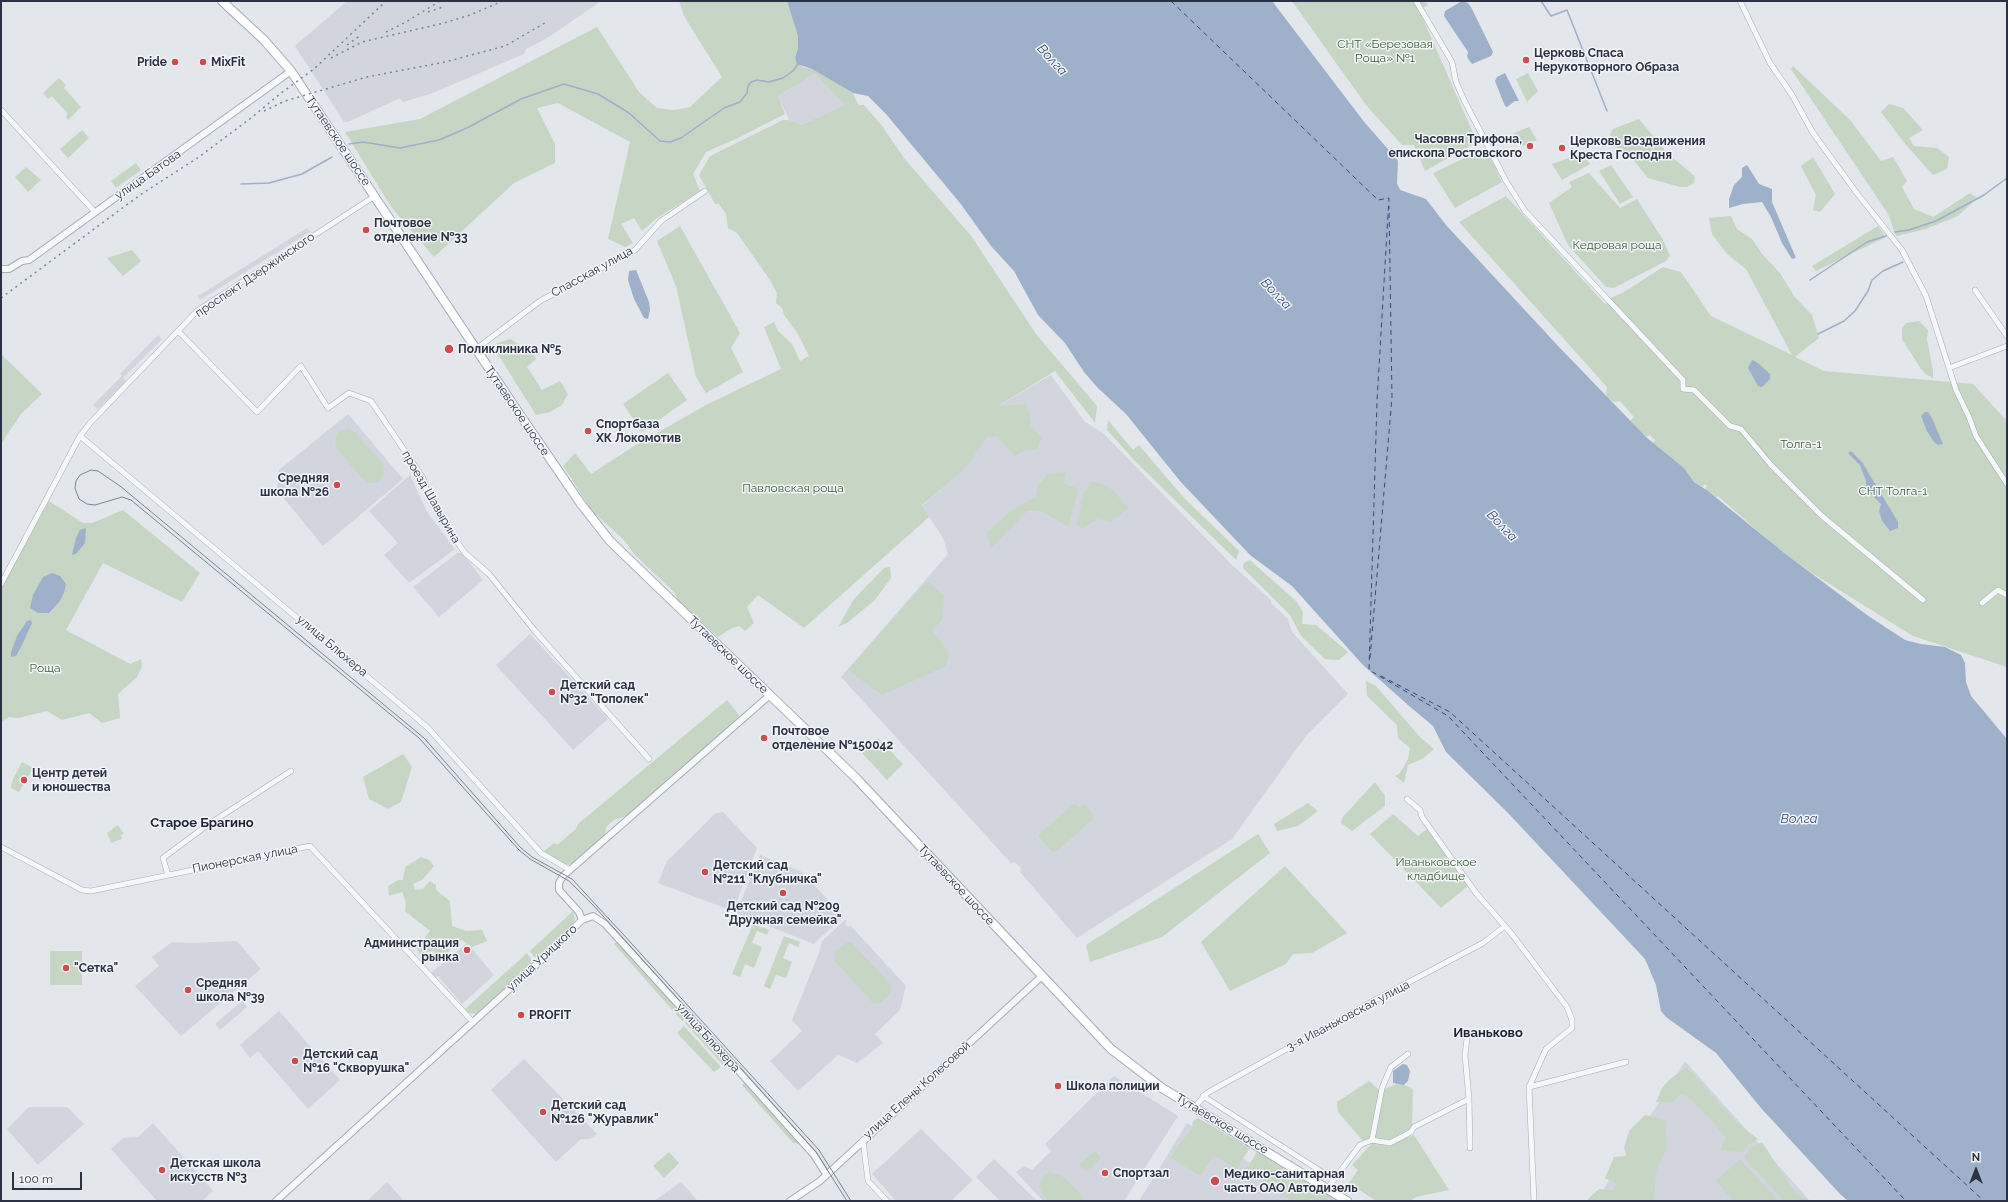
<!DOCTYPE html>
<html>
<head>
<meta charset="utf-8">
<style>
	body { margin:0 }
	#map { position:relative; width:2008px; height:1202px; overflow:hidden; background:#e3e6eb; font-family:Raleway,sans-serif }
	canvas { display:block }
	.frame { position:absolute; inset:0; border:2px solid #2b3244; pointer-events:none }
	.north { position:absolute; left:1956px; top:1150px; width:40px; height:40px; -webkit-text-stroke:3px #f3f5f8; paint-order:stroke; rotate:0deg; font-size:11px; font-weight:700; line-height:16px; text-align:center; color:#2b3244 }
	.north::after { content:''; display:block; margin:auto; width:14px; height:18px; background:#2b3244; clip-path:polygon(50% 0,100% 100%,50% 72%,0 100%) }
	.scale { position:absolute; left:12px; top:1172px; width:70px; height:18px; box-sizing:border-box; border:2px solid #2b3244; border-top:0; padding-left:5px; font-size:12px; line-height:14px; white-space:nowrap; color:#2b3244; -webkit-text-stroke:3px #f3f5f8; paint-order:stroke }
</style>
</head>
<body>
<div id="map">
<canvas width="2008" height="1202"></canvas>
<div class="frame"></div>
<div class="north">N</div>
<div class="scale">100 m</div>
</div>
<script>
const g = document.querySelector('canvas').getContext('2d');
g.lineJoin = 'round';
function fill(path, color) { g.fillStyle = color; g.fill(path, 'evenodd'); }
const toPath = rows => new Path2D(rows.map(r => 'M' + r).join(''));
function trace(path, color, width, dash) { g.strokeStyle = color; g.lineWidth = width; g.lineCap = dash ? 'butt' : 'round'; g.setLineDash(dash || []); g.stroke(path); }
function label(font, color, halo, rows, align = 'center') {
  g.font = font + ' Raleway,sans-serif'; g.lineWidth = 3; g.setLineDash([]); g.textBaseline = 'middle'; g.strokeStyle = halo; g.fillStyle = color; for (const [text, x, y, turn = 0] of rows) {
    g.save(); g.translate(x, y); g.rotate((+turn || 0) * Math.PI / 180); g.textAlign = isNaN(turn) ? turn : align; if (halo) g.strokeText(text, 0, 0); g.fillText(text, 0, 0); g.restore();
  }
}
const built = toPath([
	[347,1,601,1,549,37,526,49,524,54,433,93,403,102,400,98,348,122,344,122,295,46],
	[815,74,846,106,802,125,789,120,778,96],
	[307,228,310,232,200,300,198,296],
	[158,335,162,339,123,378,126,381,98,409,93,405,122,376,120,374],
	[1051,375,1085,422,1103,433,1231,564,1271,600,1271,603,1288,619,1292,632,1348,694,1306,736,1232,839,1077,938,1020,872,1021,868,1015,862,1011,863,841,677,948,554,943,538,922,506,950,481,976,419],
	[348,414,403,479,323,546,277,490,279,470],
	[410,475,427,512,455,549,409,583,384,555,398,543,369,511],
	[457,553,462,553,483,580,439,617,413,587],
	[530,634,608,719,573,750,496,665],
	[723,812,757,848,733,911,658,883,667,861,716,813],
	[760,855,802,872,843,916,814,944,736,913],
	[845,920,847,921,845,923,848,927,850,925,906,986,900,1010,875,1034,883,1043,857,1063,838,1055,798,1091,770,1061,802,1031,792,1020,819,953,822,941],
	[237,941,261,969,181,1036,135,986,159,966,152,957,172,942,194,943],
	[467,943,494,975,462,1004,438,976,436,978,431,973],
	[242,1001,247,1007,220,1030,215,1024],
	[279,1011,340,1080,308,1109,258,1051,250,1058,240,1045],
	[524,1059,597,1134,590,1139,581,1139,556,1162,491,1090],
	[1685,1061,1810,1201,1596,1201],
	[1114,1076,1178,1116,1124,1201,1043,1201,1016,1172,1024,1166,1032,1170,1051,1151,1045,1144],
	[29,1107,67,1107,84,1124,38,1165,7,1129],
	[153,1123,213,1191,202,1201,157,1201,111,1149,123,1138,138,1137],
	[1187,1123,1310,1201,1139,1201],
	[921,1129,973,1180,951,1201,896,1201,872,1174],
	[994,1159,1037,1201,1000,1201,976,1177],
	[387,1182,404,1201,367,1201],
	[681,1182,698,1201,654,1201]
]);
const green = toPath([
	[679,1,787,1,798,36,798,49,795,57,802,67,812,69,853,93,857,102,859,105,864,105,882,126,904,158,972,237,1036,334,1097,406,1095,423,1055,371,998,406,1027,404,1031,426,1042,437,1038,449,1023,451,1015,457,997,436,987,437,966,468,922,505,929,517,804,628,758,595,747,607,754,623,745,631,739,626,732,628,718,637,678,601,675,593,634,554,624,540,592,511,563,466,575,453,591,474,634,446,706,405,781,369,764,327,774,322,778,331,792,344,800,361,809,356,798,334,784,315,782,308,776,303,777,293,770,280,737,233,728,228,726,214,719,204,715,204,699,175,710,156,783,120,789,120,802,125,845,105,815,74,778,96,785,114,738,138,706,152,693,174,700,191,657,218,642,231,634,218,621,224,633,243,625,247,608,239,630,142,558,103,537,108,555,144,555,163,514,183,434,257,392,208,345,132,420,119,597,27,639,92,657,108,674,110,690,107,722,77,684,16],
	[1292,1,1425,1,1428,5,1419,10,1477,142,1425,171,1414,145,1402,145,1366,105],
	[1793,66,1851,121,1881,161,1893,157,1907,181,1902,187,1914,209,1933,217,1970,193,1977,198,1958,216,1926,229,1896,236,1888,214,1791,69],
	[1528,73,1538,91,1527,102,1516,79],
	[59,78,66,85,64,88,81,107,68,120,66,117,68,114,52,96,48,99,43,93],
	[1889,104,1903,108,1923,130,1909,138,1914,146,1937,148,1949,157,1947,169,1933,175,1906,145,1881,112],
	[1639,119,1668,154,1690,172,1695,177,1694,183,1687,187,1680,187,1648,178,1629,155,1615,147,1611,143,1610,135,1613,129],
	[1529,127,1537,140,1523,146,1516,140,1514,133],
	[82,130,89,138,68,158,60,149],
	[1486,148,1502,182,1455,208,1433,173],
	[1582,153,1590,164,1562,180,1552,164],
	[1813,157,1835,194,1820,212,1813,210,1816,195,1801,166],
	[136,163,141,170,116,188,111,181],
	[1611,165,1633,197,1620,204,1599,171],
	[26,167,41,180,28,192,15,177],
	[1589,173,1620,208,1637,199,1663,240,1670,256,1666,261,1614,288,1606,287,1568,245,1549,203,1572,187,1569,182],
	[1506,196,1605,304,1612,301,1609,299,1624,292,1663,267,1681,272,1711,316,1792,355,1746,269,1727,254,1712,234,1709,218,1731,216,1737,229,1752,239,1763,255,1780,273,1794,296,1812,315,1819,338,1795,357,1824,371,1973,384,2007,421,2007,667,1913,636,1812,573,1775,546,1718,496,1716,497,1705,489,1707,486,1704,484,1703,487,1694,482,1684,468,1653,443,1655,440,1650,435,1646,437,1630,421,1634,417,1620,401,1614,402,1607,397,1606,392,1607,387,1459,222],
	[680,226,740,333,731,348,743,372,706,393,696,377,676,286,657,241],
	[1878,226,1886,237,1816,271,1812,266],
	[132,250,141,261,123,276,107,258],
	[1919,321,1928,330,1927,339,1933,371,1933,378,1927,375,1921,369,1902,339,1902,329,1906,323],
	[510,339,532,352,536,359,527,367,542,390,560,381,568,394,562,405,550,412,536,415,492,345],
	[1,354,42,394,21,414,1,444],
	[668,373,687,400,642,432,623,404],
	[1108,420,1133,450,1139,445,1184,498,1239,551,1236,560,1136,462,1107,430],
	[347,429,354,431,383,464,384,474,378,482,369,483,361,477,338,450,335,444,336,438,338,433],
	[1066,472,1064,483,1078,489,1069,527,1041,511,1027,511,991,548,987,533,1009,512,1036,496,1038,486,1048,474],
	[1092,481,1105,485,1114,491,1128,508,1111,522,1097,519,1082,529,1077,525,1083,494],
	[49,501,83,523,92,523,123,510,200,573,182,602,103,563,66,630,130,664,141,659,142,666,137,677,118,694,120,718,102,723,89,713,62,720,47,711,18,718,9,717,1,722,1,588],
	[1250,560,1297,602,1303,612,1302,624,1316,625,1348,652,1339,660,1325,659,1301,636,1290,615,1243,568,1244,563],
	[890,567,891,578,875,600,847,623,838,627,854,599,884,568],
	[927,581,944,596,942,620,932,630,949,653,946,666,882,695,848,670],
	[1366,681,1376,686,1420,737,1434,749,1422,759,1408,765,1404,783,1395,776,1400,773,1408,759,1410,748,1398,738,1397,725,1367,696],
	[727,700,739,715,735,722,626,816,614,820,606,827,605,835,572,864,566,865,543,852,554,843,557,845,576,829,578,824],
	[878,738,903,764,887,780,862,753],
	[403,754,412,767,401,802,388,809,369,799,363,777],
	[22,762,33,768,19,792,11,788,11,786,13,779],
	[1375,782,1385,796,1385,806,1352,831,1341,823,1342,818],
	[1308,803,1318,811,1298,826,1277,831,1274,824],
	[1074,804,1080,807,1085,804,1093,815,1093,819,1056,852,1053,852,1039,837,1039,834],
	[1393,814,1418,836,1427,829,1440,847,1444,844,1459,864,1459,870,1468,886,1441,908,1370,834],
	[118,825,124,834,121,835,122,839,111,843,107,833],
	[1258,834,1270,853,1162,937,1090,962,1086,945],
	[421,857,429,860,434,866,422,880,413,884,415,890,423,889,430,881,436,885,436,890,450,901,452,926,466,931,482,930,487,941,472,947,462,940,454,945,442,960,433,951,419,954,417,948,430,931,405,911,406,902,402,892,389,896,388,886,398,880,403,880,405,867],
	[1285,866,1347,933,1312,953,1293,954,1286,964,1230,991,1201,942],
	[573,911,575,919,572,928,539,957,534,957,530,951],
	[753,924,769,930,767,935,757,931,752,943,762,947,754,968,745,964,740,977,732,974],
	[784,936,800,942,798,947,789,943,783,958,792,962,786,978,776,975,770,989,764,986],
	[617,941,685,1015,683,1022,614,944],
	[846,943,852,943,855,946,891,985,890,994,880,1003,874,1004,872,1002,834,960,835,951],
	[50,951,82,951,82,985,50,985],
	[527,953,531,959,531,965,476,1014,468,1013,464,1010],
	[689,1019,727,1061,723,1065,685,1023],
	[684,1026,721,1067,714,1072,677,1033],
	[1687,1067,1737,1123,1758,1139,1748,1145,1743,1152,1720,1150,1726,1138,1712,1121,1688,1097,1680,1094,1673,1102,1656,1102,1662,1088,1670,1079],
	[1369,1081,1379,1090,1370,1138,1365,1143,1338,1112,1337,1102],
	[745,1082,802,1144,793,1143,742,1085],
	[1399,1083,1413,1089,1412,1128,1389,1140,1374,1138,1384,1089],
	[1645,1115,1665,1120,1667,1148,1656,1171,1654,1201,1586,1201,1599,1189,1613,1191,1617,1184,1605,1178,1614,1157,1627,1156,1624,1148,1629,1131],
	[1198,1118,1250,1148,1236,1169,1214,1155,1200,1176,1171,1158,1173,1153,1192,1128,1193,1121],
	[1414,1135,1449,1190,1416,1197,1410,1201,1376,1201,1349,1183,1358,1170,1352,1165,1373,1142,1390,1145],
	[1762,1142,1796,1194,1810,1201,1817,1201,1783,1201,1744,1157,1750,1148],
	[1095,1151,1101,1158,1086,1172,1079,1165],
	[669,1152,679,1163,664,1178,653,1166],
	[1257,1152,1329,1196,1336,1201,1317,1201,1310,1199,1310,1201,1292,1201,1245,1171],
	[1740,1159,1779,1201,1734,1201,1716,1181],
	[1050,1172,1062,1176,1081,1194,1083,1201,1049,1201,1043,1195,1039,1187,1043,1176]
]);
const water = toPath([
	[787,1,1272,1,1365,123,1395,157,1398,161,1397,183,1400,190,1426,199,1446,225,1559,347,1646,437,1684,468,1694,482,1708,491,1783,552,1867,615,1905,640,1921,644,1945,647,1961,655,1965,663,1966,682,1971,696,2007,739,2007,1201,1848,1201,1840,1194,1761,1108,1716,1053,1666,1017,1661,1011,1656,985,1645,959,1508,813,1446,752,1433,726,1408,705,1363,665,1292,586,1250,555,1180,481,1126,414,1098,388,1084,372,1065,343,1038,315,1014,271,991,246,960,203,886,114,868,96,853,93,812,69,797,64,795,57,798,49,798,36],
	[1462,1,1468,3,1472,9,1493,52,1491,56,1472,64,1467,57,1468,52,1444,16,1445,11],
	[1505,73,1519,101,1515,101,1507,107,1505,106,1495,81,1497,77],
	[1747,165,1759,184,1772,189,1772,202,1796,258,1792,259,1782,243,1771,217,1762,202,1743,204,1729,208,1729,199,1734,185,1742,177,1742,168],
	[636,270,649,302,650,310,648,319,644,318,634,299,628,280,629,271],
	[1752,360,1758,363,1770,374,1770,379,1762,387,1758,386,1748,368],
	[1925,412,1928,412,1932,418,1943,444,1938,445,1934,442,1927,431,1921,416],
	[1851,451,1862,462,1898,522,1898,528,1890,531,1882,521,1879,511,1881,504,1869,492,1866,492,1866,481,1860,465,1848,453],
	[86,528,85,543,77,553,72,555,76,538,80,530],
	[52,573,60,576,66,584,64,593,59,602,49,613,38,613,30,608,33,595,43,577],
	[31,620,32,623,21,647,16,656,11,657,11,652,17,636,27,621],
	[1403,1064,1407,1065,1410,1071,1408,1081,1404,1085,1393,1083,1393,1071]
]);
const stream = toPath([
	[1541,1,1551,16,1567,10,1607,111],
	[349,144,363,142,400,148,439,140,467,128,521,99,564,84,598,94,629,113,660,141,670,142,681,138,724,108,740,102,747,93,748,86,751,82,757,80,769,82,783,78,793,71,798,64],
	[241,184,269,183,302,174,332,157],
	[1895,232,1909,230,1936,221,1984,195,2007,178],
	[1810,280,1867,242,1886,236],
	[1818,334,1844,321,1855,311,1868,291,1872,280,1883,271,1903,262]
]);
const ferry = toPath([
	[1171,1,1378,200,1389,198,1377,401,1369,670,1448,716,1906,1201],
	[1370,658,1392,397,1389,206],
	[1381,676,1450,712,1984,1201]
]);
const minor = toPath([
	[1416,1,1452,62,1456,82,1464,100,1506,181,1525,211,1683,380,1683,389,1694,390,1730,426,1741,429,1771,465,1822,516,1923,600],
	[1740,1,1770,63,1792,95,1813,133,1856,192,1902,250,1926,296,1956,390,1969,417,1976,436,2007,484],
	[1,110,95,212],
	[1975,290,2007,336],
	[178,331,257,412,301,366,328,408,349,393,371,401,423,478,427,491,450,532,465,553,489,574,535,631,649,759],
	[476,349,540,301,635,250,661,221,705,191],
	[1949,368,2007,346],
	[80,436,413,715,428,728,541,853,570,870],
	[1,584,80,436,91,422,197,311,375,196],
	[1982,603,1998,590,2007,595],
	[1407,799,1420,810,1422,817,1476,893,1511,933,1567,1007,1572,1020,1572,1028,1546,1049,1529,1087,1534,1201],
	[1,847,82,890,91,891,310,846,473,1022],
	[168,875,163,858,206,826,291,771],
	[1467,1038,1465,1055,1469,1099,1470,1148],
	[1529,1087,1626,1062],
	[1203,1096,1333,1179],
	[1194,1108,1207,1093,1377,999,1483,943,1505,926],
	[863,1140,868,1181,887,1201],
	[1372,1140,1390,1143,1411,1132,1414,1127,1469,1099],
	[1327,1189,1360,1145,1372,1140,1382,1088,1391,1067,1408,1054]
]);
const tertiary = toPath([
	[1,269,9,269,22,261,29,260,291,71],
	[582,920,579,912,559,890,559,883,563,876,770,695],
	[276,1201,538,963,582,920,593,916,605,924,729,1060,814,1155,826,1174],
	[790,1201,820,1181,1042,976]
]);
const primary = toPath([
	[222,1,264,40,291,71,516,409,581,504,610,541,856,778,1111,1049,1162,1088,1347,1201]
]);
const tram = toPath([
	[847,1201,816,1152,594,906,569,881,530,859,519,850,419,738,131,500,122,497,95,505,87,504,79,499,75,488,76,481,80,475,91,470,98,471,120,486,424,738,520,847,532,857,572,879,622,933,819,1150,851,1201]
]);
const rail = toPath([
	[428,12,443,7],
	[386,32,406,22,440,1],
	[347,45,361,35],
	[331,58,362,42,444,23,470,15,503,1],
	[264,111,285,101,367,77,445,62,505,46,545,23],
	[1,298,140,195,199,157,251,118,281,93,314,69,386,1]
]);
const markers = [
	[1526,60,4,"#ce4b52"],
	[175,62,4,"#ce4b52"],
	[203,62,4,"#ce4b52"],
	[1530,146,4,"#ce4b52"],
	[1562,148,4,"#ce4b52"],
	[366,230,4,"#ce4b52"],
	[449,349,5,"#ce4b52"],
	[588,431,4,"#ce4b52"],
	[337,485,4,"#ce4b52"],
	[552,692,4,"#ce4b52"],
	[764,738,4,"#ce4b52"],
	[24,780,4,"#ce4b52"],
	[705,872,4,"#ce4b52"],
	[783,893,4,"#ce4b52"],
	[467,950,4,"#ce4b52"],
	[66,968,4,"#ce4b52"],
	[188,990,4,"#ce4b52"],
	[521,1015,4,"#ce4b52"],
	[295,1061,4,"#ce4b52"],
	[1058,1086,4,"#ce4b52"],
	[543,1112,4,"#ce4b52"],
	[162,1170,4,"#ce4b52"],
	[1105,1173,4,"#ce4b52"],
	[1215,1181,5,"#ce4b52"]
];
const parkNames = [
	["СНТ «Березовая",1385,44],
	["Роща» №1",1385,58],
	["Кедровая роща",1617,245],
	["Толга-1",1801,444],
	["Павловская роща",793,488],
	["СНТ Толга-1",1893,491],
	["Роща",45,668],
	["Иваньковское",1436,862],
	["кладбище",1436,876]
];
const poiNames = [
	["Церковь Спаса",1534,53],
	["Нерукотворного Образа",1534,67],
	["Pride",167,62,"right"],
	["MixFit",211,62],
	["Часовня Трифона,",1522,139,"right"],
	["епископа Ростовского",1522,153,"right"],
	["Церковь Воздвижения",1570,141],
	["Креста Господня",1570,155],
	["Почтовое",374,223],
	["отделение №33",374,237],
	["Поликлиника №5",458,349],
	["Спортбаза",596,424],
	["ХК Локомотив",596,438],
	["Средняя",329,478,"right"],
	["школа №26",329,492,"right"],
	["Детский сад",560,685],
	["№32 \"Тополек\"",560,699],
	["Почтовое",772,731],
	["отделение №150042",772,745],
	["Центр детей",32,773],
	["и юношества",32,787],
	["Детский сад",713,865],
	["№211 \"Клубничка\"",713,879],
	["Детский сад №209",783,906,"center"],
	["\"Дружная семейка\"",783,920,"center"],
	["Администрация",459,943,"right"],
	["рынка",459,957,"right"],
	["\"Сетка\"",74,968],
	["Средняя",196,983],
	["школа №39",196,997],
	["PROFIT",529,1015],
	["Детский сад",303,1054],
	["№16 \"Скворушка\"",303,1068],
	["Школа полиции",1066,1086],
	["Детский сад",551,1105],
	["№126 \"Журавлик\"",551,1119],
	["Детская школа",170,1163],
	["искусств №3",170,1177],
	["Спортзал",1113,1173],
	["Медико-санитарная",1224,1174],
	["часть ОАО Автодизель",1224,1188]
];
const streetNames = [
	["Тутаевское шоссе",338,141,56],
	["улица Батова",148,175,-35],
	["Спасская улица",592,272,-29],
	["проспект Дзержинского",255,275,-34],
	["Тутаевское шоссе",517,411,56],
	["проезд Шавырина",431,497,60],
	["улица Блюхера",332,646,40],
	["Тутаевское шоссе",728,655,44],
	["Пионерская улица",245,859,-11],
	["Тутаевское шоссе",956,885,47],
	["улица Урицкого",542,958,-43],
	["3-я Иваньковская улица",1348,1016,-28],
	["улица Блюхера",708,1038,48],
	["улица Елены Колесовой",917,1090,-42],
	["Тутаевское шоссе",1222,1124,31]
];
const waterNames = [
	["Волга",1052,60,47],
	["Волга",1276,294,46],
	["Волга",1502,526,46],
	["Волга",1799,819]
];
const neighbourhoodNames = [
	["Старое Брагино",202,823],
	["Иваньково",1488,1033]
];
fill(built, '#d2d5dd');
fill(green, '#c7d5c5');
fill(water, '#9fb0cb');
trace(stream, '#9fb0cb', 1.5);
trace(ferry, '#354d78', 1, [5, 4]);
trace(minor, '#a8acb6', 6);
trace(tertiary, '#a8acb6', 8);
trace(primary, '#a3a9b7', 10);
trace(minor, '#f6f7f9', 5);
trace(tertiary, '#f6f7f9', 6);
trace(primary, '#fff', 8);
trace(tram, '#7d8495', 1);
trace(rail, '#7d8495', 1.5, [2, 4]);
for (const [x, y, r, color] of markers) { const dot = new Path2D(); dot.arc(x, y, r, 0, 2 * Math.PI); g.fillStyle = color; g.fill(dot); trace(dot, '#f3f5f8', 1.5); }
label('12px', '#3c5f38', '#f3f5f8', parkNames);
label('bold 12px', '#2b3244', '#f3f5f8', poiNames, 'left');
label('12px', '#2b3244', '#f3f5f8', streetNames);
label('italic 13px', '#354d78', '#f3f5f8', waterNames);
label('bold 13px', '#1d2335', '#f3f5f8', neighbourhoodNames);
</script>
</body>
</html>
